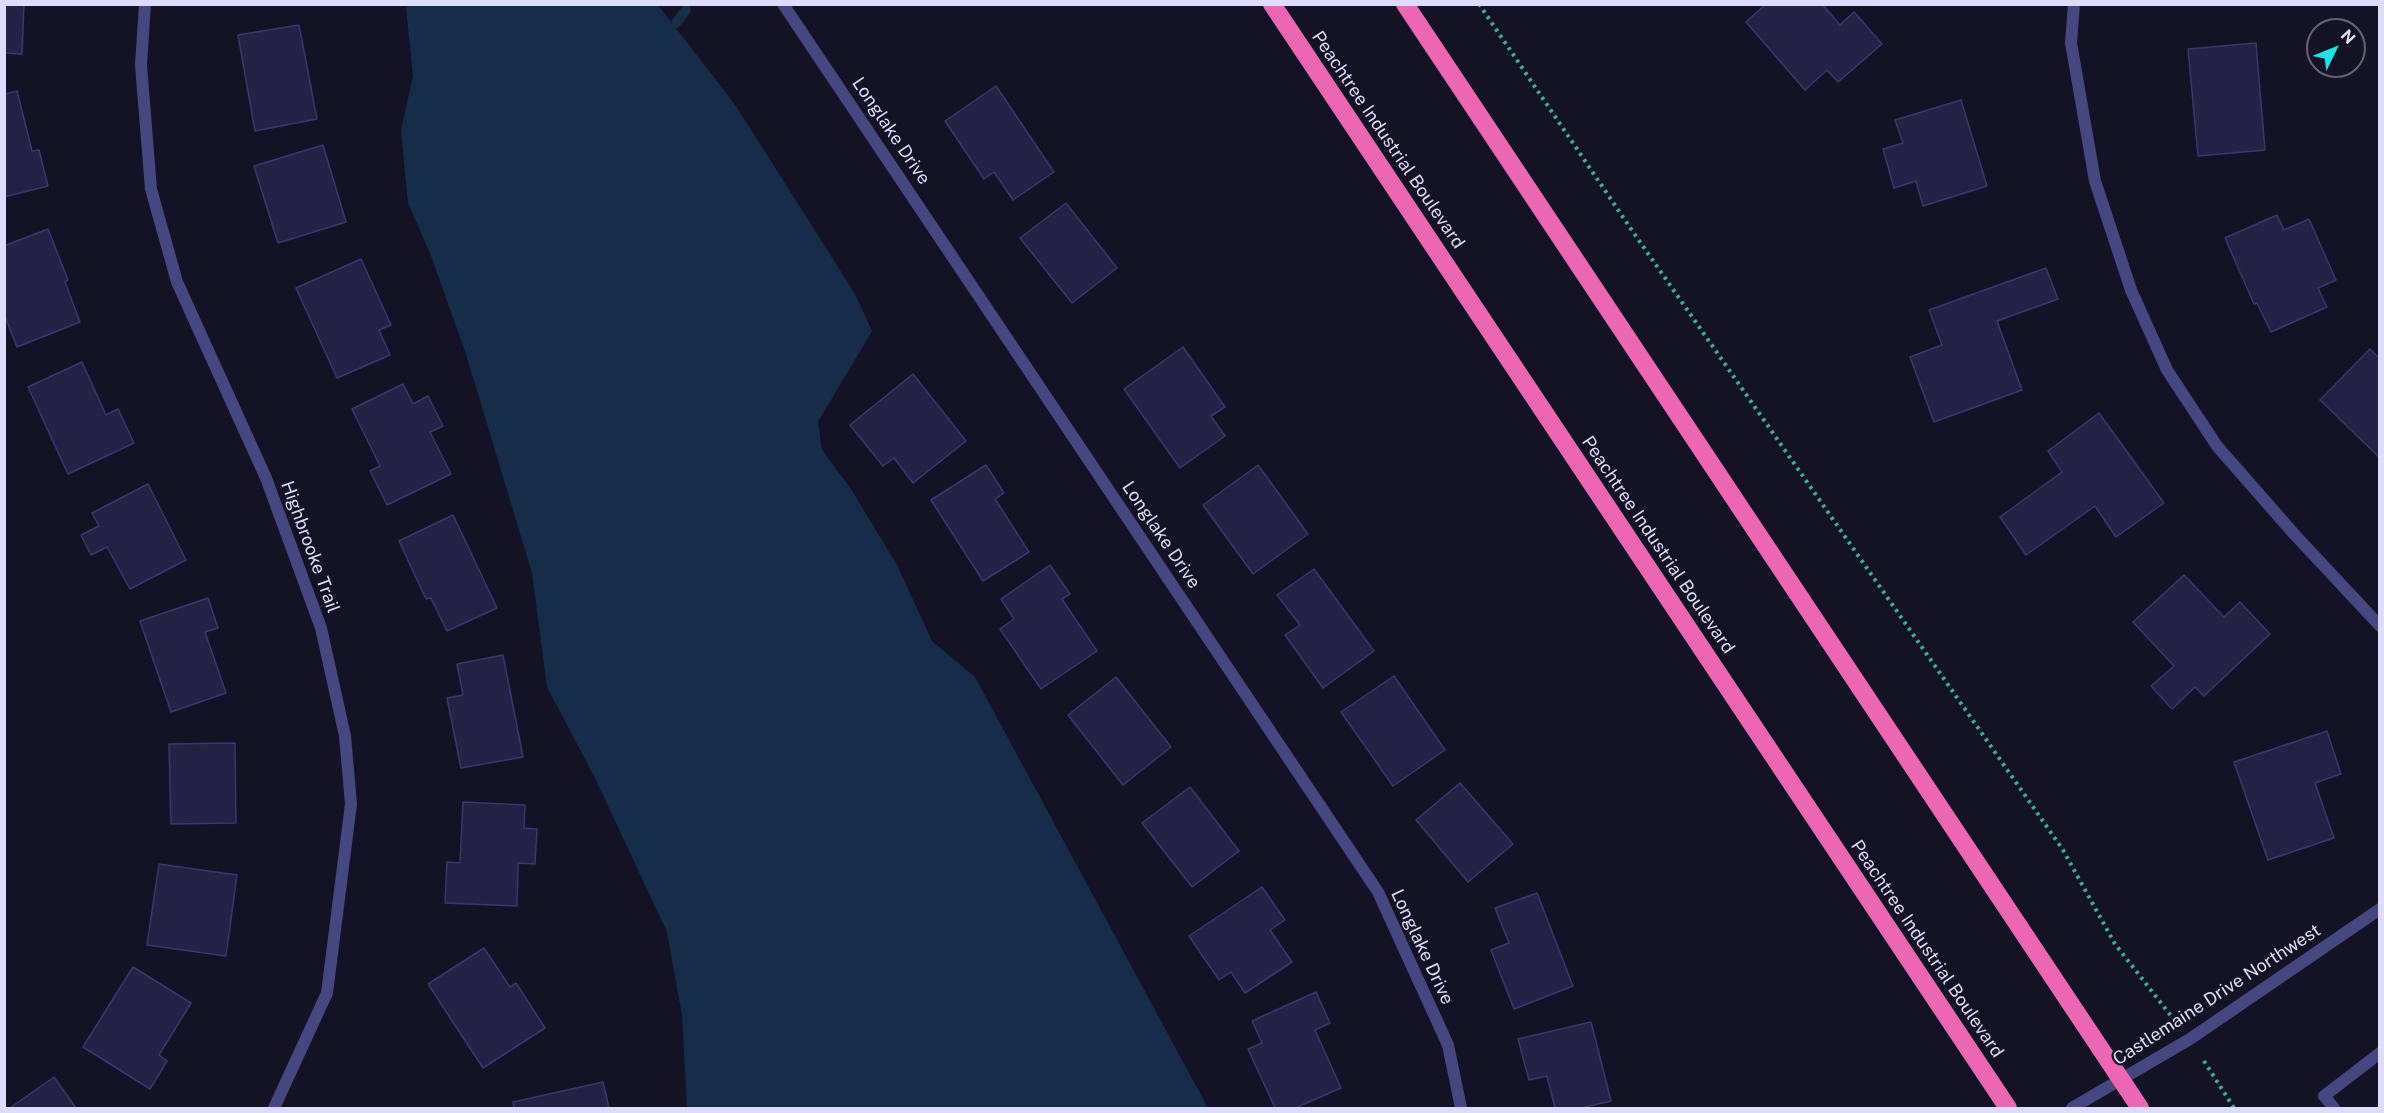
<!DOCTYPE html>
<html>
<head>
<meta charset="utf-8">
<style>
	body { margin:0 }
	#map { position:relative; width:2384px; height:1113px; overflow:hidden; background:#141326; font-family:"Public Sans",sans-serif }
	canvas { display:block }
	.frame { position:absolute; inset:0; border:6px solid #dddcfb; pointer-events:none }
	.north { position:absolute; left:2306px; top:18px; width:60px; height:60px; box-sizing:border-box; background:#141326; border:2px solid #64637b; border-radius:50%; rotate:47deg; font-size:16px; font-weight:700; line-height:24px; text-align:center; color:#dddcfb }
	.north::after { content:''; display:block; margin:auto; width:21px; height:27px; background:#20e4e3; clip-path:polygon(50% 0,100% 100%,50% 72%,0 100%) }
</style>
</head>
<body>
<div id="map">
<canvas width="2384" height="1113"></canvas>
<div class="frame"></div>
<div class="north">N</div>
</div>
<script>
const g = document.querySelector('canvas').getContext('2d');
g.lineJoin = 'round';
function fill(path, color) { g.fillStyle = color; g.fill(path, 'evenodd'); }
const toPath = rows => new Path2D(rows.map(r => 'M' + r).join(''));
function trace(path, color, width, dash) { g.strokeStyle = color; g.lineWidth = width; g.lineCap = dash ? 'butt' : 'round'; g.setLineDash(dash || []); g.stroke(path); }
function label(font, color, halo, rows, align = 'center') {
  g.font = font + ' "Public Sans",sans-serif'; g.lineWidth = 4.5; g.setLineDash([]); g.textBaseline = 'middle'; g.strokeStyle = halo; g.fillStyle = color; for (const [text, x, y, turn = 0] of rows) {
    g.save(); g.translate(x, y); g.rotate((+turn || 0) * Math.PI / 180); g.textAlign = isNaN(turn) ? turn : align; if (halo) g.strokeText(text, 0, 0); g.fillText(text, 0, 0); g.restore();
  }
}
const water = toPath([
	[409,5,658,5,736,106,855,294,872,331,818,422,822,450,851,489,897,565,932,641,975,677,1208,1108,687,1108,682,1015,667,932,595,778,547,687,532,573,466,354,430,253,408,203,401,130,413,76,406,8]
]);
const stream = toPath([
	[676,23,686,10]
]);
const building = toPath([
	[4,4,24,4,22,54,4,53,4,4],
	[1766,4,1822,4,1840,25,1854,12,1882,44,1838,82,1827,70,1805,90,1746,22,1766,4],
	[299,25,317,119,255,131,238,35,299,25],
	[2256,43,2265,150,2198,156,2188,49,2256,43],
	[996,86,1054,172,1013,200,994,172,984,179,945,121,996,86],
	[17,91,32,151,39,150,48,186,4,197,4,94,17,91],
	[1961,100,1987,186,1923,206,1916,181,1894,188,1883,149,1903,143,1895,120,1961,100],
	[323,145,346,222,278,243,254,166,323,145],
	[1066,203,1117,268,1072,303,1020,238,1066,203],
	[2277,215,2284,230,2309,219,2336,280,2318,288,2327,307,2271,332,2257,303,2254,304,2225,238,2277,215],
	[48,229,68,280,65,282,80,322,17,347,4,314,4,246,48,229],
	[361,259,391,325,379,330,390,355,337,378,296,288,361,259],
	[2046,268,2058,299,1997,321,2022,390,1934,422,1910,357,1942,345,1929,310,2046,268],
	[1183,347,1225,407,1211,416,1225,436,1180,468,1124,389,1183,347],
	[2370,349,2380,359,2380,458,2320,400,2370,349],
	[82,362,106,415,118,409,134,443,68,474,28,387,82,362],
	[913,374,966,441,913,483,894,458,883,466,850,425,913,374],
	[403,384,413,404,428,396,443,426,430,432,451,474,387,505,370,471,380,466,352,409,403,384],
	[2099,413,2164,503,2116,537,2095,506,2026,555,2000,517,2062,472,2048,451,2099,413],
	[986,465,1004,493,995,499,1029,552,983,581,931,500,986,465],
	[1258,465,1308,534,1253,574,1203,505,1258,465],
	[148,484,186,560,130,589,107,547,91,555,81,535,99,526,92,513,148,484],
	[453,515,497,608,447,631,431,598,426,599,399,541,453,515],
	[1050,565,1070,594,1062,599,1097,651,1041,689,1000,629,1014,619,1001,599,1050,565],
	[1314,569,1374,651,1323,688,1285,635,1300,625,1277,595,1314,569],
	[2184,575,2224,617,2240,602,2270,634,2204,696,2195,687,2172,709,2151,686,2174,666,2133,622,2184,575],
	[208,598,218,628,205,632,226,693,171,712,140,621,208,598],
	[503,655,523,757,461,768,447,698,463,695,457,664,503,655],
	[1394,676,1445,750,1393,786,1341,712,1394,676],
	[1116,677,1171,747,1123,785,1068,715,1116,677],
	[2327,731,2341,774,2315,783,2334,838,2268,860,2234,762,2327,731],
	[235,743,236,823,171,824,169,744,235,743],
	[1460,783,1513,844,1468,882,1416,820,1460,783],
	[1190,787,1239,851,1192,887,1142,823,1190,787],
	[463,802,525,805,524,828,537,829,535,864,518,863,517,906,445,903,447,862,460,863,463,802],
	[159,864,237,875,226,956,147,945,159,864],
	[1262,887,1285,920,1270,930,1292,962,1245,993,1231,972,1219,980,1189,936,1262,887],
	[1537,893,1573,986,1514,1009,1491,950,1509,943,1495,908,1537,893],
	[484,948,510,987,516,983,545,1028,483,1068,428,984,484,948],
	[133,967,191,1003,159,1055,167,1061,150,1089,83,1047,133,967],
	[1316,992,1330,1023,1315,1030,1341,1088,1295,1108,1275,1108,1248,1049,1262,1043,1252,1021,1316,992],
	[1591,1022,1611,1101,1581,1108,1555,1108,1547,1076,1529,1080,1518,1039,1591,1022],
	[54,1077,76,1108,10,1108,54,1077],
	[603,1082,609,1108,514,1108,513,1102,603,1082]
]);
const path = toPath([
	[1479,4,1631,229,2063,850,2115,944,2175,1021],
	[2204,1061,2234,1108]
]);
const lane = toPath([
	[2334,1108,2324,1096,2380,1053]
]);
const street = toPath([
	[145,4,141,65,151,189,177,282,266,478,321,628,345,736,351,804,327,993,274,1108],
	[783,4,1378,892,1448,1045,1461,1108],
	[2074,4,2071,43,2095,181,2131,290,2167,370,2217,446,2295,535,2380,626],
	[2072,1108,2190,1039,2380,909]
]);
const highway = toPath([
	[1272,4,2008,1108],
	[1405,4,2140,1108]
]);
const streetNames = [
	["Longlake Drive",891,131,56],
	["Peachtree Industrial Boulevard",1388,140,56],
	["Longlake Drive",1161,535,56],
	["Peachtree Industrial Boulevard",1658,545,56],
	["Highbrooke Trail",310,547,70],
	["Longlake Drive",1422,947,65],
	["Peachtree Industrial Boulevard",1927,949,56],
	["Castlemaine Drive Northwest",2217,995,-33]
];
fill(water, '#152d48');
trace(stream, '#152d48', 10);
fill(building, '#252145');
trace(building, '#3b366e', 1.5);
trace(path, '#3fac9a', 4, [3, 4.5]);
trace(lane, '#444780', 12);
trace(street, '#444780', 12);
trace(highway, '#ec66b4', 18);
label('18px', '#dddcfb', '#141326', streetNames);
</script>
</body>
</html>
